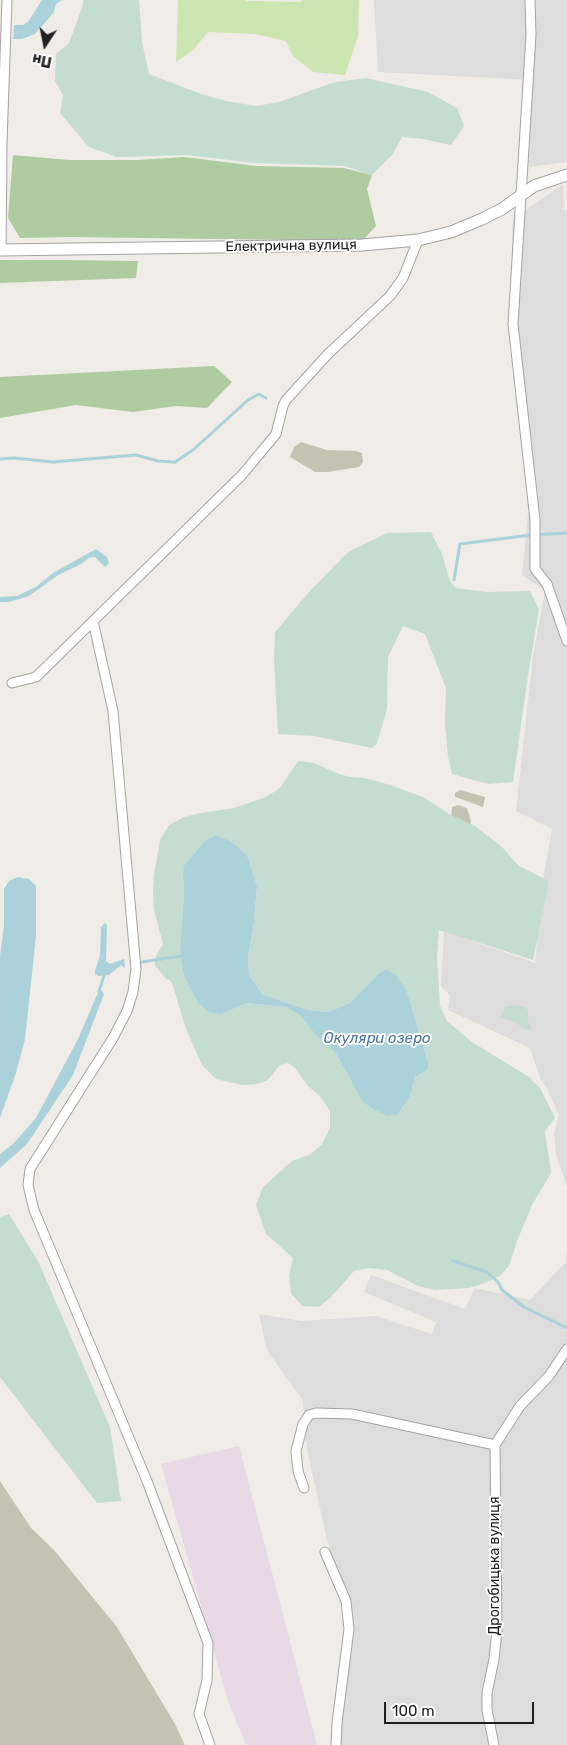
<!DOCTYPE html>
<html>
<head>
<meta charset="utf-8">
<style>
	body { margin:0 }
	#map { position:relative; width:567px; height:1745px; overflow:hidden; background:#f0ece7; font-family:Rubik,sans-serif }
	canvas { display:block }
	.north { position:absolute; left:20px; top:20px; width:50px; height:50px; -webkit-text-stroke:4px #fff; paint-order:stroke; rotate:191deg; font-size:14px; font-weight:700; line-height:20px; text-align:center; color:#202020 }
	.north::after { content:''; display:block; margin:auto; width:18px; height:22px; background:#202020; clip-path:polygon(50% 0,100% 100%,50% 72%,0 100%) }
	.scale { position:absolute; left:384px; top:1702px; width:150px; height:22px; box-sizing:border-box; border:2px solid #202020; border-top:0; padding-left:6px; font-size:15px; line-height:18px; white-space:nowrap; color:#202020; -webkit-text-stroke:4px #fff; paint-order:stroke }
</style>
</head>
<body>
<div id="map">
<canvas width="567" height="1745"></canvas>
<div class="north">Пн</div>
<div class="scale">100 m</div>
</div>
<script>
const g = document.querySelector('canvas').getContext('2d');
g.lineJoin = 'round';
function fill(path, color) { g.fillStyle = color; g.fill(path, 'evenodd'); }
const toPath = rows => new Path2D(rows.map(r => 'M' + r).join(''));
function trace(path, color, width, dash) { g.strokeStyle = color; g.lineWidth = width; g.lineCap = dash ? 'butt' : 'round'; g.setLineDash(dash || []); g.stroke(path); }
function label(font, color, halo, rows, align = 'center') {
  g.font = font + ' Rubik,sans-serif'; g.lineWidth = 4; g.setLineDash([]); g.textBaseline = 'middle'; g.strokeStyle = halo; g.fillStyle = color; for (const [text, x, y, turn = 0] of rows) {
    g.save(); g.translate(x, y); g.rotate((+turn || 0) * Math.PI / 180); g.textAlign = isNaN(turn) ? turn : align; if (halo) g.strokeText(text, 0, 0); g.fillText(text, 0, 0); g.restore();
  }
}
const residential = toPath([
	[374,0,567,0,567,162,529,167,531,80,378,72],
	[563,184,564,210,567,210,567,1187,556,1155,554,1133,559,1115,547,1089,540,1078,530,1048,448,1010,450,995,441,986,444,931,535,963,543,879,552,829,516,811,533,656,545,591,522,575,529,504,509,333,513,219],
	[567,1248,567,1745,338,1745,350,1606,327,1540,307,1449,303,1400,285,1376,267,1350,259,1314,301,1321,376,1316,432,1334,436,1322,364,1292,371,1275,465,1309,475,1288,530,1300,566,1262]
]);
const industrial = toPath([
	[239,1446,317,1745,246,1745,228,1701,161,1464]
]);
const construction = toPath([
	[301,442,327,450,356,451,362,453,363,462,359,467,328,472,315,472,290,457,294,447],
	[460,790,485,797,483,807,455,797,455,793],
	[458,805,467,808,471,821,468,831,451,818,452,807],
	[0,1481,31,1528,54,1550,117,1627,175,1724,185,1745,0,1745]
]);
const grass = toPath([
	[178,0,245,0,247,1,299,2,303,0,359,0,358,36,345,75,313,72,293,56,286,41,255,34,208,32,193,50,176,62]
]);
const forest = toPath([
	[13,155,69,160,138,160,184,157,256,166,344,168,372,175,367,189,376,226,362,241,72,237,20,238,8,218],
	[0,260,62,260,138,261,136,278,0,283],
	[214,366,232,382,207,408,176,406,133,412,76,405,0,418,0,377]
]);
const wetland = toPath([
	[83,0,139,0,142,42,149,74,201,94,226,101,256,106,279,102,335,82,366,78,428,92,457,108,464,126,451,145,423,139,402,137,392,155,372,175,344,166,256,163,186,155,117,157,89,147,60,113,63,95,55,81,56,54,69,43,83,5],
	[431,532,442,554,450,581,456,588,487,592,530,591,539,609,528,675,513,782,488,784,452,774,448,757,445,723,446,688,425,634,403,626,388,657,387,709,377,743,372,748,314,736,278,734,274,660,275,632,311,590,348,552,387,533],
	[298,761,314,763,339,774,350,777,365,778,390,785,423,797,449,814,475,826,502,847,519,866,549,881,533,960,439,930,437,957,440,1006,447,1021,472,1042,529,1077,540,1088,555,1118,545,1131,551,1173,532,1205,517,1241,509,1266,500,1276,485,1283,469,1288,435,1290,418,1286,387,1270,370,1268,354,1271,332,1296,319,1307,302,1306,291,1293,289,1275,293,1258,266,1234,256,1205,263,1187,292,1161,311,1154,322,1144,330,1128,330,1111,320,1096,307,1085,294,1067,288,1063,280,1065,268,1080,257,1084,242,1085,216,1079,202,1065,186,1029,173,986,170,980,165,978,155,965,155,958,163,944,154,910,153,892,154,875,160,840,169,825,184,817,201,813,234,808,266,797,280,788],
	[247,855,257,886,254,923,248,957,249,975,262,994,308,1010,328,1012,350,1003,378,974,407,992,429,1066,427,1070,415,1077,410,1096,398,1114,362,1101,335,1052,314,1033,301,1016,286,1007,246,1003,198,1003,184,977,180,951,184,892,183,877],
	[512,1005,524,1007,528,1010,528,1021,531,1029,528,1030,522,1028,517,1023,501,1017,505,1007],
	[9,1214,38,1261,110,1427,121,1501,97,1503,0,1377,0,1217]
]);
const water = toPath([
	[42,0,62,0,56,4,54,12,35,34,22,39,13,39,14,25,23,25,28,22],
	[96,549,107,557,109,563,105,567,95,557,89,558,81,564,58,575,29,596,9,602,0,602,0,597,17,596,36,587,53,573],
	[216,835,230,841,247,855,257,886,254,923,248,957,249,975,262,994,308,1010,328,1012,350,1003,378,974,386,970,396,975,407,992,429,1066,427,1070,415,1077,410,1096,398,1114,388,1116,373,1109,362,1101,335,1052,314,1033,301,1016,286,1007,246,1003,221,1014,209,1012,198,1003,184,977,180,951,184,892,183,877,184,866,204,842],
	[18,877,29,879,36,886,36,936,25,1039,16,1073,0,1118,0,956,4,925,4,889,9,881],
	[105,923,107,925,106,961,110,964,124,959,125,968,121,965,109,975,98,976,95,974,95,971,100,955,101,927],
	[100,988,104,994,73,1075,27,1144,0,1168,0,1154,13,1144,36,1118,78,1039]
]);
const stream = toPath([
	[0,459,14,458,53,462,136,455,158,461,175,462,193,450,248,400,259,394,266,398],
	[454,580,460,544,531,535,567,533],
	[142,962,181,956],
	[99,991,105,973],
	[453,1261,487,1272,498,1282,502,1290,524,1307,567,1328]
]);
const minor = toPath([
	[530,0,531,35,513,324,535,520,535,569,547,584,567,641],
	[1,250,2,142,7,0],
	[93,621,113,711,136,969,133,992,127,1011,113,1038,30,1169,28,1185,34,1210,147,1481,208,1643,207,1680,199,1714,210,1745],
	[12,683,36,677,242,475,276,434,283,406,286,400,328,354,390,296,403,278,418,240],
	[304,1488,298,1471,296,1451,303,1424,309,1415,316,1413,352,1414,495,1445],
	[325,1552,346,1601,349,1629,337,1723,336,1745],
	[494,1745,487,1710,487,1693,494,1659,497,1631,495,1445,520,1406,549,1376,567,1349]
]);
const tertiary = toPath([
	[0,250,362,245,418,240,451,232,482,219,502,209,534,186,567,175]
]);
const streetNames = [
	["Електрична вулиця",291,246,-1],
	["Дрогобицька вулиця",495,1566,-90]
];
const waterNames = [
	["Окуляри озеро",377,1039]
];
fill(residential, '#dedddd');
fill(industrial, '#e8d9e6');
fill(construction, '#c4c3b3');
fill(grass, '#cde6b1');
fill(forest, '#aecc9f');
fill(wetland, '#c5dcd1');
fill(water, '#abd1da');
trace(stream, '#abd1da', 3);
trace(minor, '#a4a4a4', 11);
trace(tertiary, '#a4a4a4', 13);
trace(minor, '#fff', 9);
trace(tertiary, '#fff', 11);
label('14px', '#202020', '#fff', streetNames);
label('italic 15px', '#4c769a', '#fff', waterNames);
</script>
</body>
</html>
